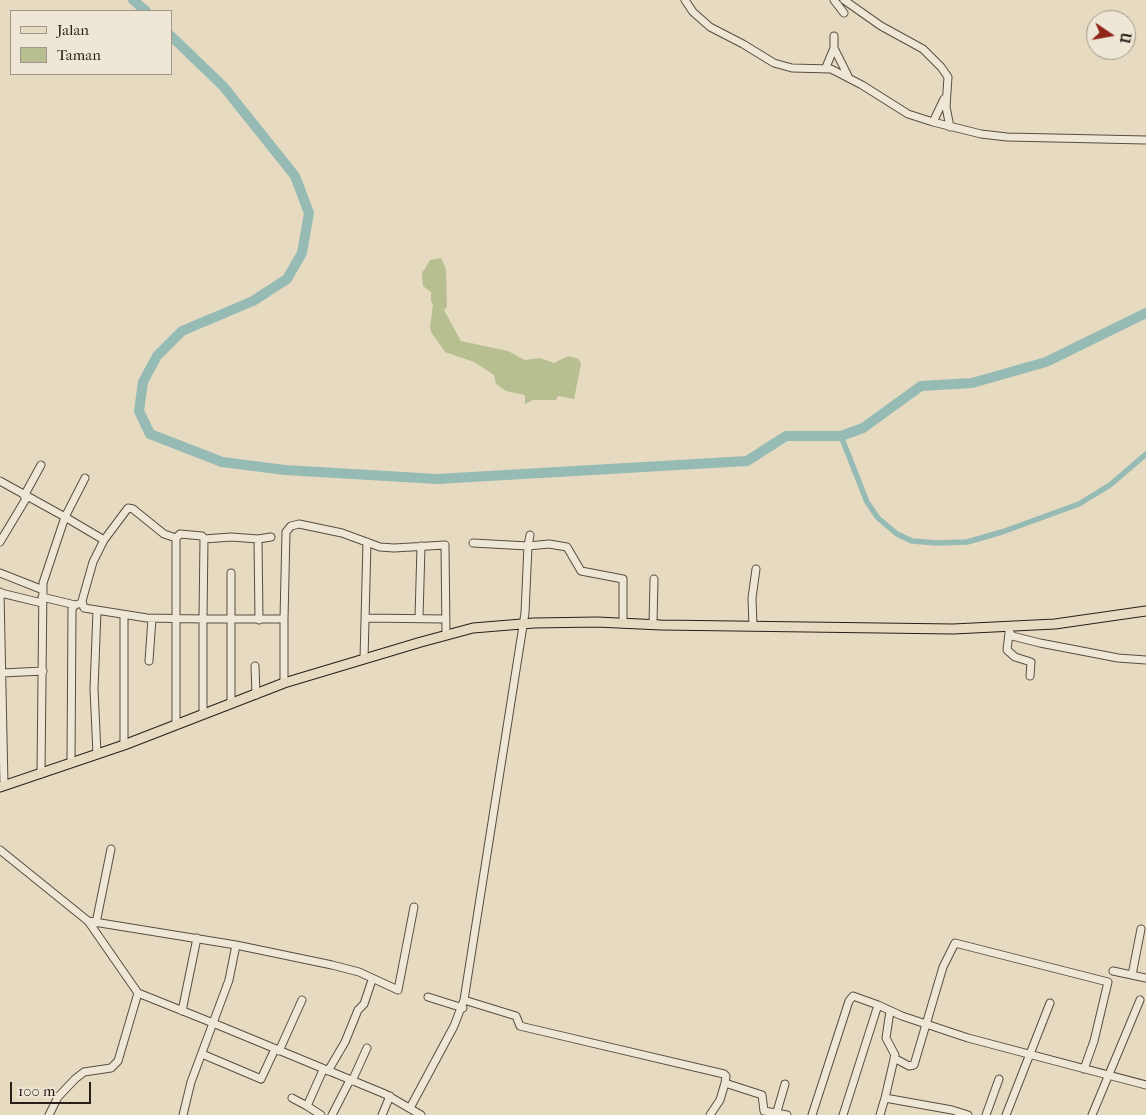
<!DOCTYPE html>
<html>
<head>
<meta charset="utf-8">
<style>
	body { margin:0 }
	#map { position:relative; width:1146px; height:1115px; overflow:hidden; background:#e6dac0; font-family:"IM FELL French Canon",serif }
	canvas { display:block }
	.legend { position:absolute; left:10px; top:10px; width:162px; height:65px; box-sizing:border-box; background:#efe7d6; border:1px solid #a0978a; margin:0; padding:6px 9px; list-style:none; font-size:15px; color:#291e18 }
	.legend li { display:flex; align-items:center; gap:10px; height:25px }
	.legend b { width:25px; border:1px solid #a0978a }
	.north { position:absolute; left:1086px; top:10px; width:50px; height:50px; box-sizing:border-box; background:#efe7d6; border:1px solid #a0978a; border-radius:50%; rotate:102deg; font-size:14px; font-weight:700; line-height:20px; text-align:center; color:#291e18 }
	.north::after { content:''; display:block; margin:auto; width:18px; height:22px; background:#8f2418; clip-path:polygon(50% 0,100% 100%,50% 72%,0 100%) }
	.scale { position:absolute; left:10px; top:1082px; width:81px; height:22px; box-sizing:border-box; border:2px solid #291e18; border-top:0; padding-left:6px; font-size:15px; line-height:18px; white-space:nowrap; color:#291e18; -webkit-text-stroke:4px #efe7d6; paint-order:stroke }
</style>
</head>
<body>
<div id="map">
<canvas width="1146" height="1115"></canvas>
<ul class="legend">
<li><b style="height:6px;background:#e6dac0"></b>Jalan</li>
<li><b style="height:14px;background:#b7bf91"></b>Taman</li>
</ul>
<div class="north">U</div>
<div class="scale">100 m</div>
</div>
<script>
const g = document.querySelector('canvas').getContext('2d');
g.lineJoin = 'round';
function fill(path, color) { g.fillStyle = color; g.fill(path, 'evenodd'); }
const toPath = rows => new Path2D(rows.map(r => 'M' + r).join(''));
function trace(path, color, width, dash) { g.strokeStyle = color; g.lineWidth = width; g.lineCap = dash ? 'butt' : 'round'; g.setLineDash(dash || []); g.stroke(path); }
const green = toPath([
	[441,258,446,269,447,307,444,310,461,341,508,351,525,360,540,358,554,363,568,356,579,359,581,364,574,399,558,396,556,400,533,400,525,404,525,395,506,391,496,384,494,375,474,362,445,352,431,332,430,327,433,304,431,301,431,292,423,286,422,273,430,260]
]);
const canal = toPath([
	[841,436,867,502,878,518,897,534,912,541,937,543,967,542,1002,532,1079,504,1110,485,1146,454]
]);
const river = toPath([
	[133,0,146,11],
	[171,36,223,86,295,176,309,213,302,253,287,279,253,301,182,331,157,356,143,382,139,411,150,434,222,462,285,470,437,479,747,461,786,436,841,436,863,428,921,386,972,383,1046,362,1146,313]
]);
const minor = toPath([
	[685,0,693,12,710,27,743,44,774,63,792,68,831,69,862,85,908,114,933,122,981,134,1007,137,1146,140],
	[834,0,844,13],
	[844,0,881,26,923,49,941,67,948,77,946,107,950,127],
	[834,36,834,48,848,76],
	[826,67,834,48],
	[933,122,944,99],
	[85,478,65,517,104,540,93,562,82,601,84,608,147,618,203,619,204,539,202,536,180,534,176,538],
	[0,481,65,517,43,583,41,774],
	[24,496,41,465],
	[176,538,176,725],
	[204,539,231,537,258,539,259,620],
	[258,539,271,537],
	[104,540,128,508,133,509,164,534,176,538],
	[0,542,27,497],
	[473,543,528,546,549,544,567,547,581,571,623,579,623,624],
	[0,573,43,590],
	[231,573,231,704],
	[0,592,4,785],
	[1,593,42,603],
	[42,597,75,605],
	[365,618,445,619],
	[419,618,421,546],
	[284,619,284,683],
	[653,625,654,579],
	[753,626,752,598,756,569],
	[1007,627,1012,636,1040,643,1118,658,1146,660],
	[1009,633,1007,650,1015,657,1031,662,1030,676],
	[364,659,367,542],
	[149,661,152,618],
	[255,666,256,695],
	[2,673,43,671],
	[203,715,203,619,284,619,286,532,291,526,299,524,342,533,380,547,394,548,445,545,446,634],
	[124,745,124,616],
	[97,754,94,689,97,611],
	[71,763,72,609,75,605,82,603],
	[0,850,88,921,138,993,213,1023,191,1082,183,1115],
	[414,907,398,990,359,972,332,965,236,945,229,980,213,1023,385,1094,421,1115],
	[88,921,236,945],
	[96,923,111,849],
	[1113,971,1146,978],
	[1132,975,1141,929],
	[428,997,463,1008],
	[464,1000,516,1016,520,1026,524,1027,724,1074,726,1076,725,1083,762,1095,764,1111,787,1115],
	[182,1011,197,938],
	[279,1051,302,1000],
	[202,1054,261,1079,275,1049],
	[894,1058,909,1066,914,1065,943,967,955,943,1108,982,1094,1041,1084,1069],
	[328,1071,345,1042,358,1010,364,1004,372,980],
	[352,1081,367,1048],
	[292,1098,307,1106,323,1070],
	[885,1098,895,1055,886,1038,890,1011],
	[307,1106,321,1115],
	[410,1108,454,1026,464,1000,525,613,528,546,530,535],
	[49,1115,58,1097,75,1079,84,1072,111,1068,118,1061,138,993],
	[332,1115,350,1080],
	[382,1115,390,1096],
	[710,1115,720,1100,725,1083],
	[776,1115,785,1084],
	[812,1115,849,1001,853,996,878,1005],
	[843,1115,878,1005,902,1016,968,1038,1146,1085],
	[880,1115,885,1098,952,1110,968,1115],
	[986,1115,999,1079],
	[1006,1115,1050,1003],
	[1092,1115,1140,1000]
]);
const major = toPath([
	[0,787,124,745,284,683,421,642,473,628,534,623,597,622,661,625,953,629,1055,624,1146,611]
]);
fill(green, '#b7bf91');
trace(canal, '#96bab4', 5.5);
trace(river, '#96bab4', 10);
trace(minor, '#584d42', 9);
trace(major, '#291e18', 11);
trace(minor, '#efe7d6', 7);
trace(major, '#e6dac0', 9);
</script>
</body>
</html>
